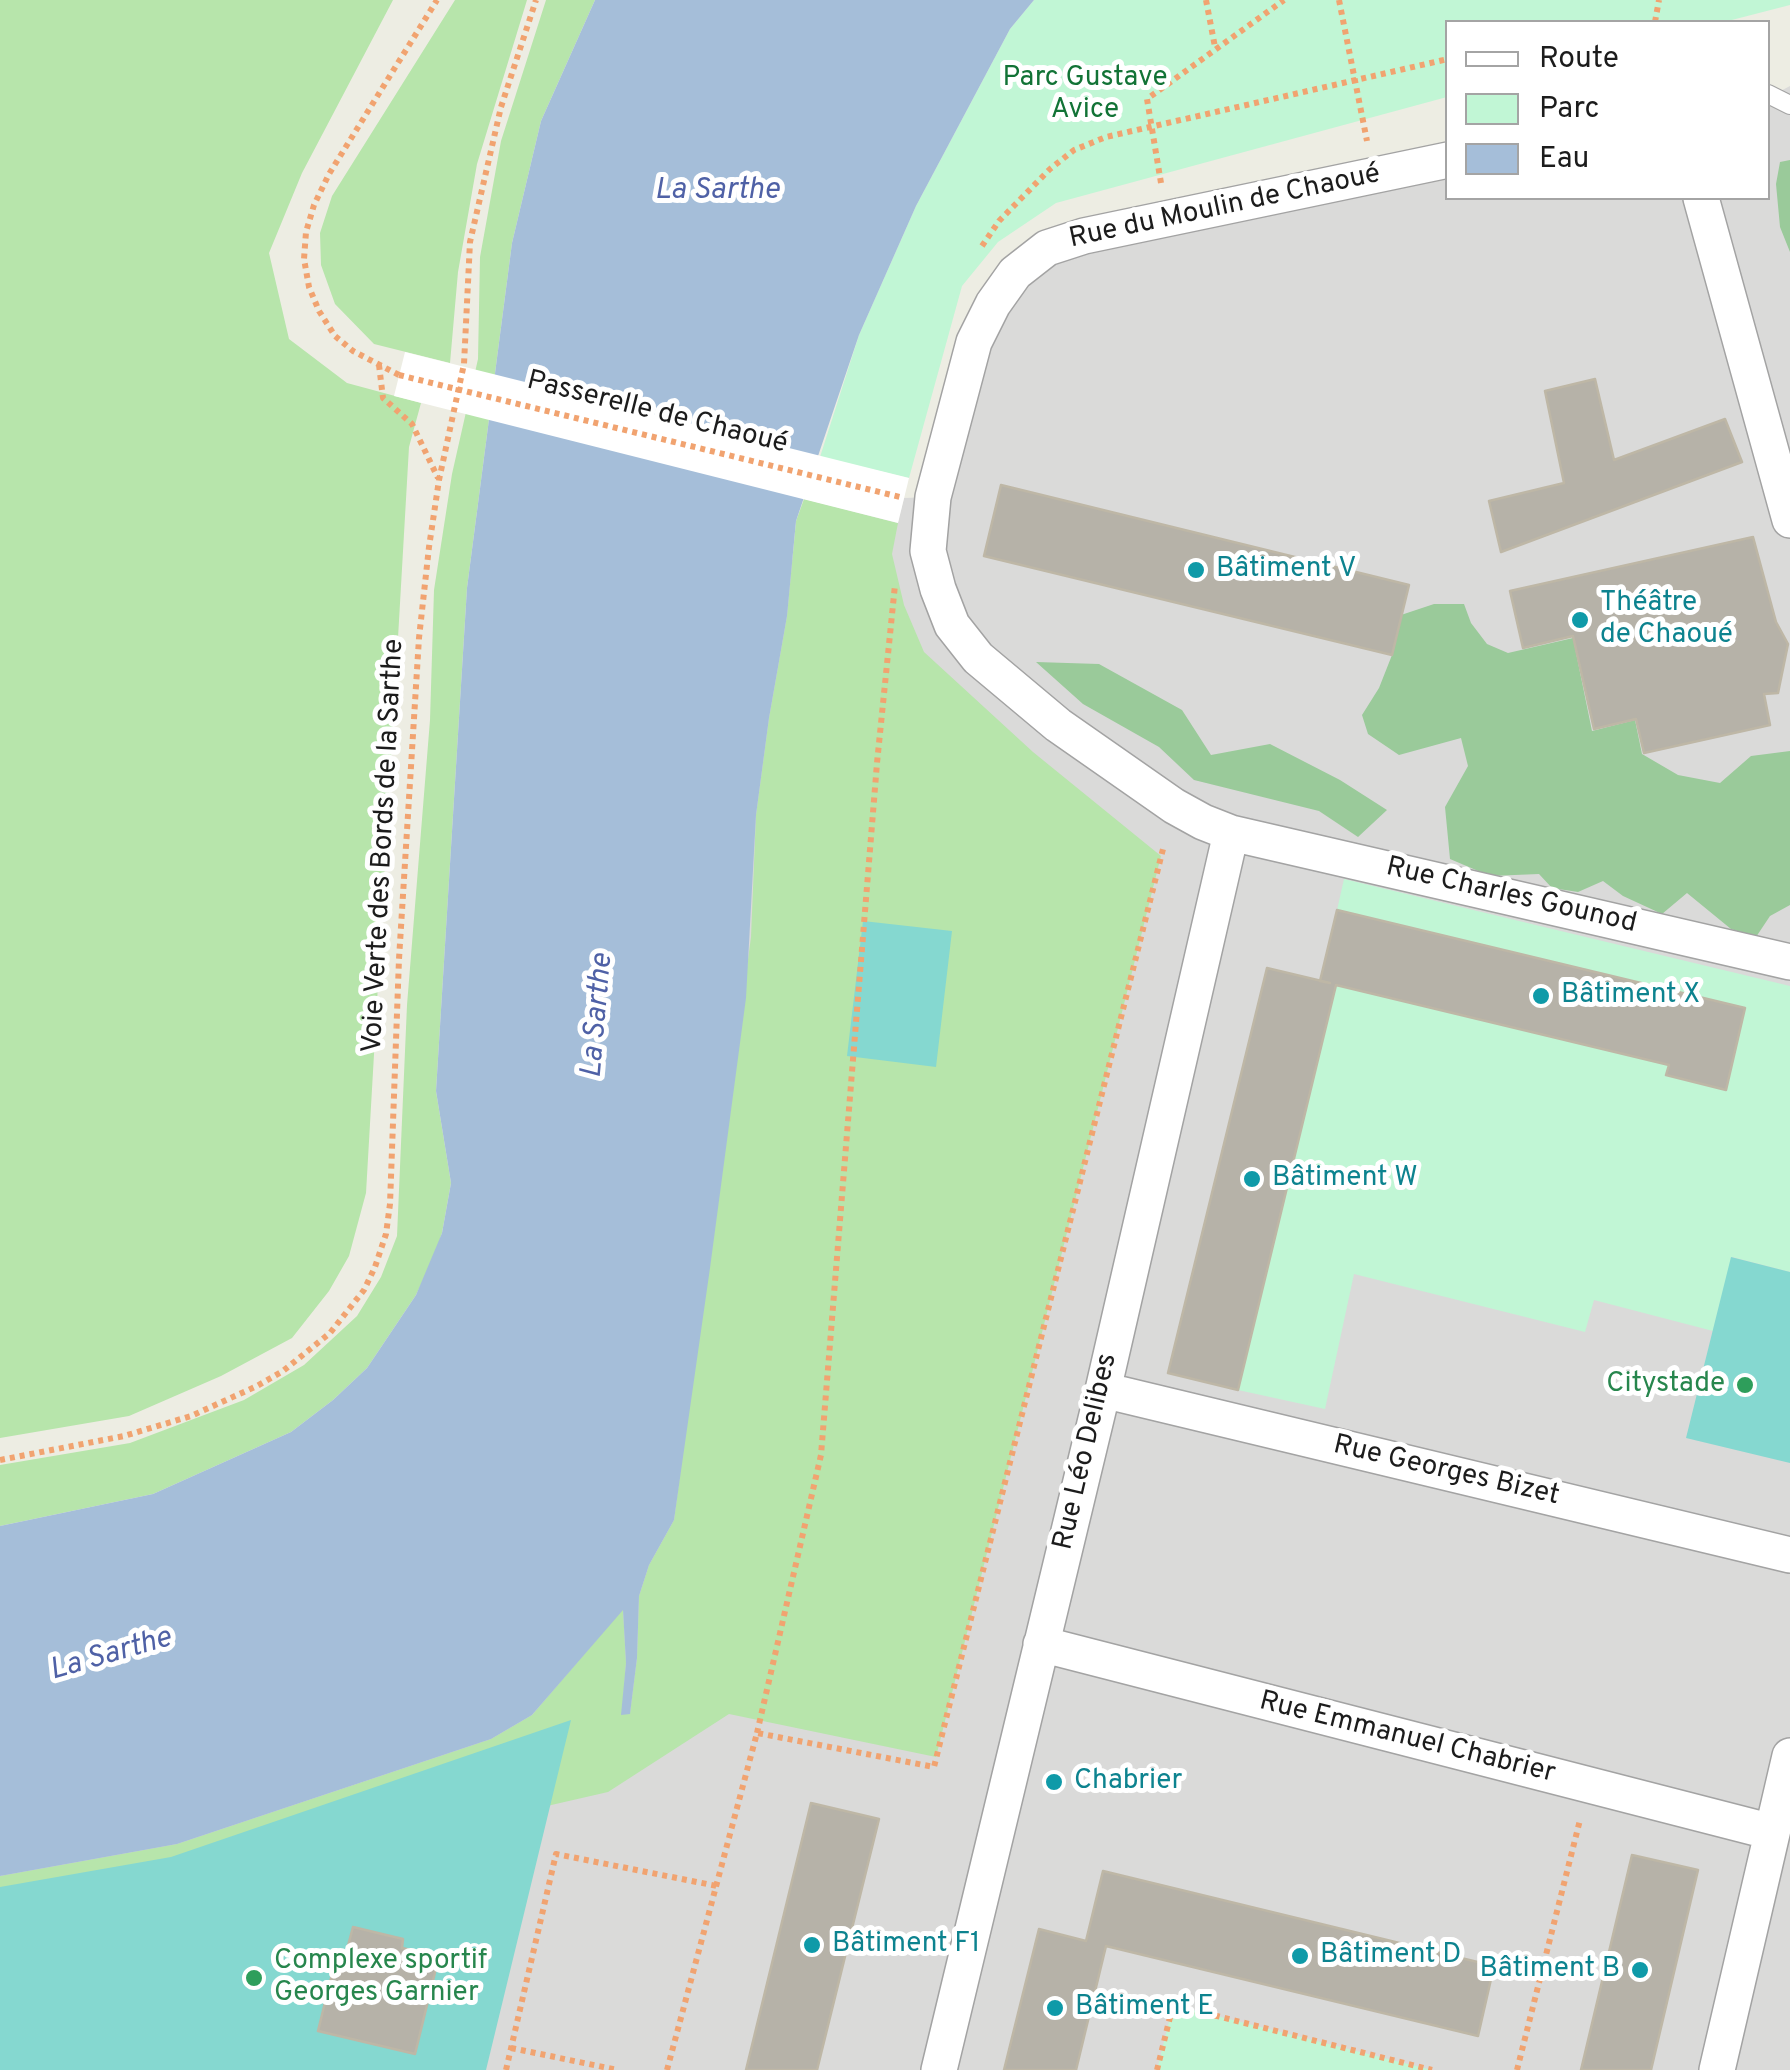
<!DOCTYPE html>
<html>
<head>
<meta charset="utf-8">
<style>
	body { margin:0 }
	#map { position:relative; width:1790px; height:2070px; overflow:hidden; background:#edede3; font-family:Overpass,sans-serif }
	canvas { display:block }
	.legend { position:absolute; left:1445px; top:20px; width:325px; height:180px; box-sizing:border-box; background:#fff; border:2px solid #a4a4a4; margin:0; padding:12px 18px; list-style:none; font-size:30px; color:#1c1c1c }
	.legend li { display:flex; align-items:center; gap:20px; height:50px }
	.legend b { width:50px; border:2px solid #a4a4a4 }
</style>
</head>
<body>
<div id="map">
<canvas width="1790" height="2070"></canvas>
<ul class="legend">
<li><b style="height:12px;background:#fff"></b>Route</li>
<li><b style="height:28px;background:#c1f6d5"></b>Parc</li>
<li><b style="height:28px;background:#a5bed9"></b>Eau</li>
</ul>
</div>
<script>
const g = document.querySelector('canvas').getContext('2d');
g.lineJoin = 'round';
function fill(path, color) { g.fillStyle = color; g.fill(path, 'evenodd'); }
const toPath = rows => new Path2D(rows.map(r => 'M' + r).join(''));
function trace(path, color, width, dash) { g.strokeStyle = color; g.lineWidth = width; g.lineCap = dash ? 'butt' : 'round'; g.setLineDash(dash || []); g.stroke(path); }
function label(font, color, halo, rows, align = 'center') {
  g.font = font + ' Overpass,sans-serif'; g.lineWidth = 10; g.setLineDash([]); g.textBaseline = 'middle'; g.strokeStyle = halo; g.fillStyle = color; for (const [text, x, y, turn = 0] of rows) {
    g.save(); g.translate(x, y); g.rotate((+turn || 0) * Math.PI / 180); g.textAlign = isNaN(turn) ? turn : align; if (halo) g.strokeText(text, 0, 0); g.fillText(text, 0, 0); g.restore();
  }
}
const residential = toPath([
	[1790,86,1790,2070,0,2070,0,1876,532,1715,577,1661,804,499,898,522,904,498,933,497,974,342,1047,248,1447,160,1448,198,1768,198,1768,94,1773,95]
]);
const grass = toPath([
	[0,0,393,0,302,173,269,253,289,339,347,383,421,403,409,447,366,1193,349,1256,329,1291,292,1338,221,1376,129,1416,0,1438],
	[455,0,527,0,477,164,458,272,450,363,374,344,335,304,321,265,320,233,332,196],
	[546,0,595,0,541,121,512,243,467,588,436,1091,451,1183,442,1233,433,1259,416,1295,367,1368,333,1400,291,1432,153,1494,0,1526,0,1465,130,1443,244,1400,304,1365,357,1316,381,1277,397,1236,407,1005,430,720,434,590,452,474,478,359,480,257,501,141],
	[804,499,898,523,892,554,904,605,924,652,1033,752,1161,856,936,1757,729,1714,608,1792,473,1823,0,2070,0,1876,177,1844,491,1739,532,1715,623,1609,626,1663,622,1714,630,1713,637,1658,639,1596,649,1565,674,1520,751,937,756,815,769,718,787,616,796,521]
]);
const forest = toPath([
	[1790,160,1790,252,1780,227,1776,184,1780,162],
	[1434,604,1464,604,1471,623,1487,644,1508,653,1573,638,1592,731,1635,720,1642,754,1678,775,1720,783,1751,756,1790,751,1790,905,1770,916,1756,937,1731,929,1687,893,1662,914,1623,896,1603,881,1578,892,1552,888,1539,874,1490,876,1450,859,1445,807,1468,766,1461,738,1399,755,1368,734,1362,715,1379,688,1392,655,1401,615],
	[1036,662,1099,664,1182,710,1211,755,1270,744,1340,780,1387,810,1358,837,1319,811,1194,780,1159,747,1083,704]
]);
const park = toPath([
	[1034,0,1790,0,1790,5,1724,22,1448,22,1447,97,1056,203,998,242,962,286,909,478,820,457,859,335,916,206,1010,29],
	[1344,879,1790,986,1790,1272,1732,1257,1713,1331,1594,1300,1585,1332,1354,1274,1325,1409,1238,1390,1336,985,1669,1065,1667,1074,1745,1009,1337,910],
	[1173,2005,1432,2070,1157,2070]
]);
const pitch = toPath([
	[863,921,952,931,936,1067,847,1056],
	[1731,1257,1790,1272,1790,1463,1686,1438],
	[571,1720,486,2070,0,2070,0,1887,171,1857]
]);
const water = toPath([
	[595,0,1034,0,1010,29,916,206,859,335,796,521,787,616,769,718,756,815,746,998,710,1268,674,1520,649,1565,639,1596,637,1658,630,1714,621,1715,626,1663,623,1610,532,1715,491,1739,177,1844,0,1876,0,1526,153,1494,291,1432,333,1400,367,1368,416,1295,442,1233,451,1183,436,1091,467,588,512,243,541,121]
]);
const pier = toPath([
	[405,352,909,478,898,523,394,396]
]);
const building = toPath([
	[1595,379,1614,460,1725,419,1742,462,1501,552,1489,501,1564,483,1545,391,1595,379],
	[1001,485,1409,585,1392,655,984,556,1001,485],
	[1753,537,1776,622,1788,644,1778,693,1764,694,1770,725,1644,753,1636,719,1594,729,1573,636,1523,648,1510,591,1753,537],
	[1337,910,1745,1008,1726,1090,1666,1075,1669,1065,1336,985,1238,1390,1168,1373,1267,968,1330,983,1320,981,1337,910],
	[811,1803,879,1819,817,2070,746,2070,811,1803],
	[1632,1855,1698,1870,1651,2070,1581,2070,1632,1855],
	[1103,1871,1494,1966,1478,2036,1106,1946,1076,2070,1004,2070,1039,1929,1086,1941,1103,1871],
	[353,1927,403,1939,402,1948,439,1956,415,2054,318,2031,333,1970,341,1972,353,1927]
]);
const path = toPath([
	[1206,0,1215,47],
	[1339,0,1367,141],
	[1655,22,1659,0],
	[1161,183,1147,99,1284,0],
	[982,246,999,221,1050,169,1074,150,1106,137,1448,59],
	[379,365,383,398,412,424,438,478],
	[399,375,353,351,335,336,319,311,309,287,304,259,306,232,314,205,329,174,437,0],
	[0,1460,124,1436,191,1416,257,1386,283,1371,330,1333,364,1290,375,1267,386,1234,390,1204,399,959,419,638,429,547,439,480,464,364,470,242,501,107,536,0],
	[757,1733,821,1455,877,763,895,585],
	[511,2048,618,2070],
	[506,2070,556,1854,717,1886],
	[667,2070,757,1733,934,1767,1164,845],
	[1157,2070,1173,2005,1432,2070],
	[1517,2070,1580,1820]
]);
const lane = toPath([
	[1768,94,1790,105]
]);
const street = toPath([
	[1448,160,1084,236,1047,248,1015,273,993,304,974,342,933,497,928,551,938,589,952,625,978,658,1058,725,1174,806,1203,822,1231,833,1790,962],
	[1701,198,1790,520],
	[1103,1390,1790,1555],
	[1041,1644,1772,1832],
	[939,2070,1103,1390,1231,833],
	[1717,2070,1790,1756]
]);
const pathBridge = toPath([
	[399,375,904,498]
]);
const markers = [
	[1196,570,10,"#0f9aa8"],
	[1580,620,10,"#0f9aa8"],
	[1541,996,10,"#0f9aa8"],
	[1252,1179,10,"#0f9aa8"],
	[1745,1385,10,"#2e9e5b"],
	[1054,1782,10,"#0f9aa8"],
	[812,1945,10,"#0f9aa8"],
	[1300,1956,10,"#0f9aa8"],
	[1640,1970,10,"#0f9aa8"],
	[254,1978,10,"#2e9e5b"],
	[1055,2008,10,"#0f9aa8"]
];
const parkNames = [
	["Parc Gustave",1085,79],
	["Avice",1085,111]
];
const streetNames = [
	["Rue du Moulin de Chaoué",1225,208,-12],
	["Passerelle de Chaoué",657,414,14],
	["Voie Verte des Bords de la Sarthe",385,846,-87],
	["Rue Charles Gounod",1511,897,13],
	["Rue Léo Delibes",1087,1452,-77],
	["Rue Georges Bizet",1446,1472,13],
	["Rue Emmanuel Chabrier",1407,1739,14]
];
const cultureNames = [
	["Bâtiment V",1216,570],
	["Théâtre",1600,604],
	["de Chaoué",1600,636],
	["Bâtiment X",1561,996],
	["Bâtiment W",1272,1179],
	["Chabrier",1074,1782],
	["Bâtiment F1",832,1945],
	["Bâtiment D",1320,1956],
	["Bâtiment B",1620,1970,"right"],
	["Bâtiment E",1075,2008]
];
const leisureNames = [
	["Citystade",1725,1385],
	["Complexe sportif",274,1962,"left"],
	["Georges Garnier",274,1994,"left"]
];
const waterNames = [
	["La Sarthe",717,192],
	["La Sarthe",599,1016,-85],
	["La Sarthe",111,1656,-16]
];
fill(residential, '#dadad9');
fill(grass, '#b7e5ab');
fill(forest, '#9aca9a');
fill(park, '#c1f6d5');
fill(pitch, '#85d8d0');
fill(water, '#a5bed9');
fill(pier, '#fff');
fill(building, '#b6b2a8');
trace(building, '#beb7a6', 2.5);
trace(lane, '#a3a3a3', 20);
trace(street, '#a3a3a3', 38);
trace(path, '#f1a370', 6, [5, 5]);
trace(lane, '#fff', 18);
trace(street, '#fff', 35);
trace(pathBridge, '#f1a370', 6, [5, 5]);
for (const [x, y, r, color] of markers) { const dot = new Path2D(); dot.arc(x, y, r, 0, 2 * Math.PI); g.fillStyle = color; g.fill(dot); trace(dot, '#fff', 4); }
label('28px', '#127336', '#fff', parkNames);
label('28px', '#1c1c1c', '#fff', streetNames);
label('28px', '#0d838f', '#fff', cultureNames, 'left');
label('28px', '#27864d', '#fff', leisureNames, 'right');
label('italic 30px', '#4f61a6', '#fff', waterNames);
</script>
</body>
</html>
